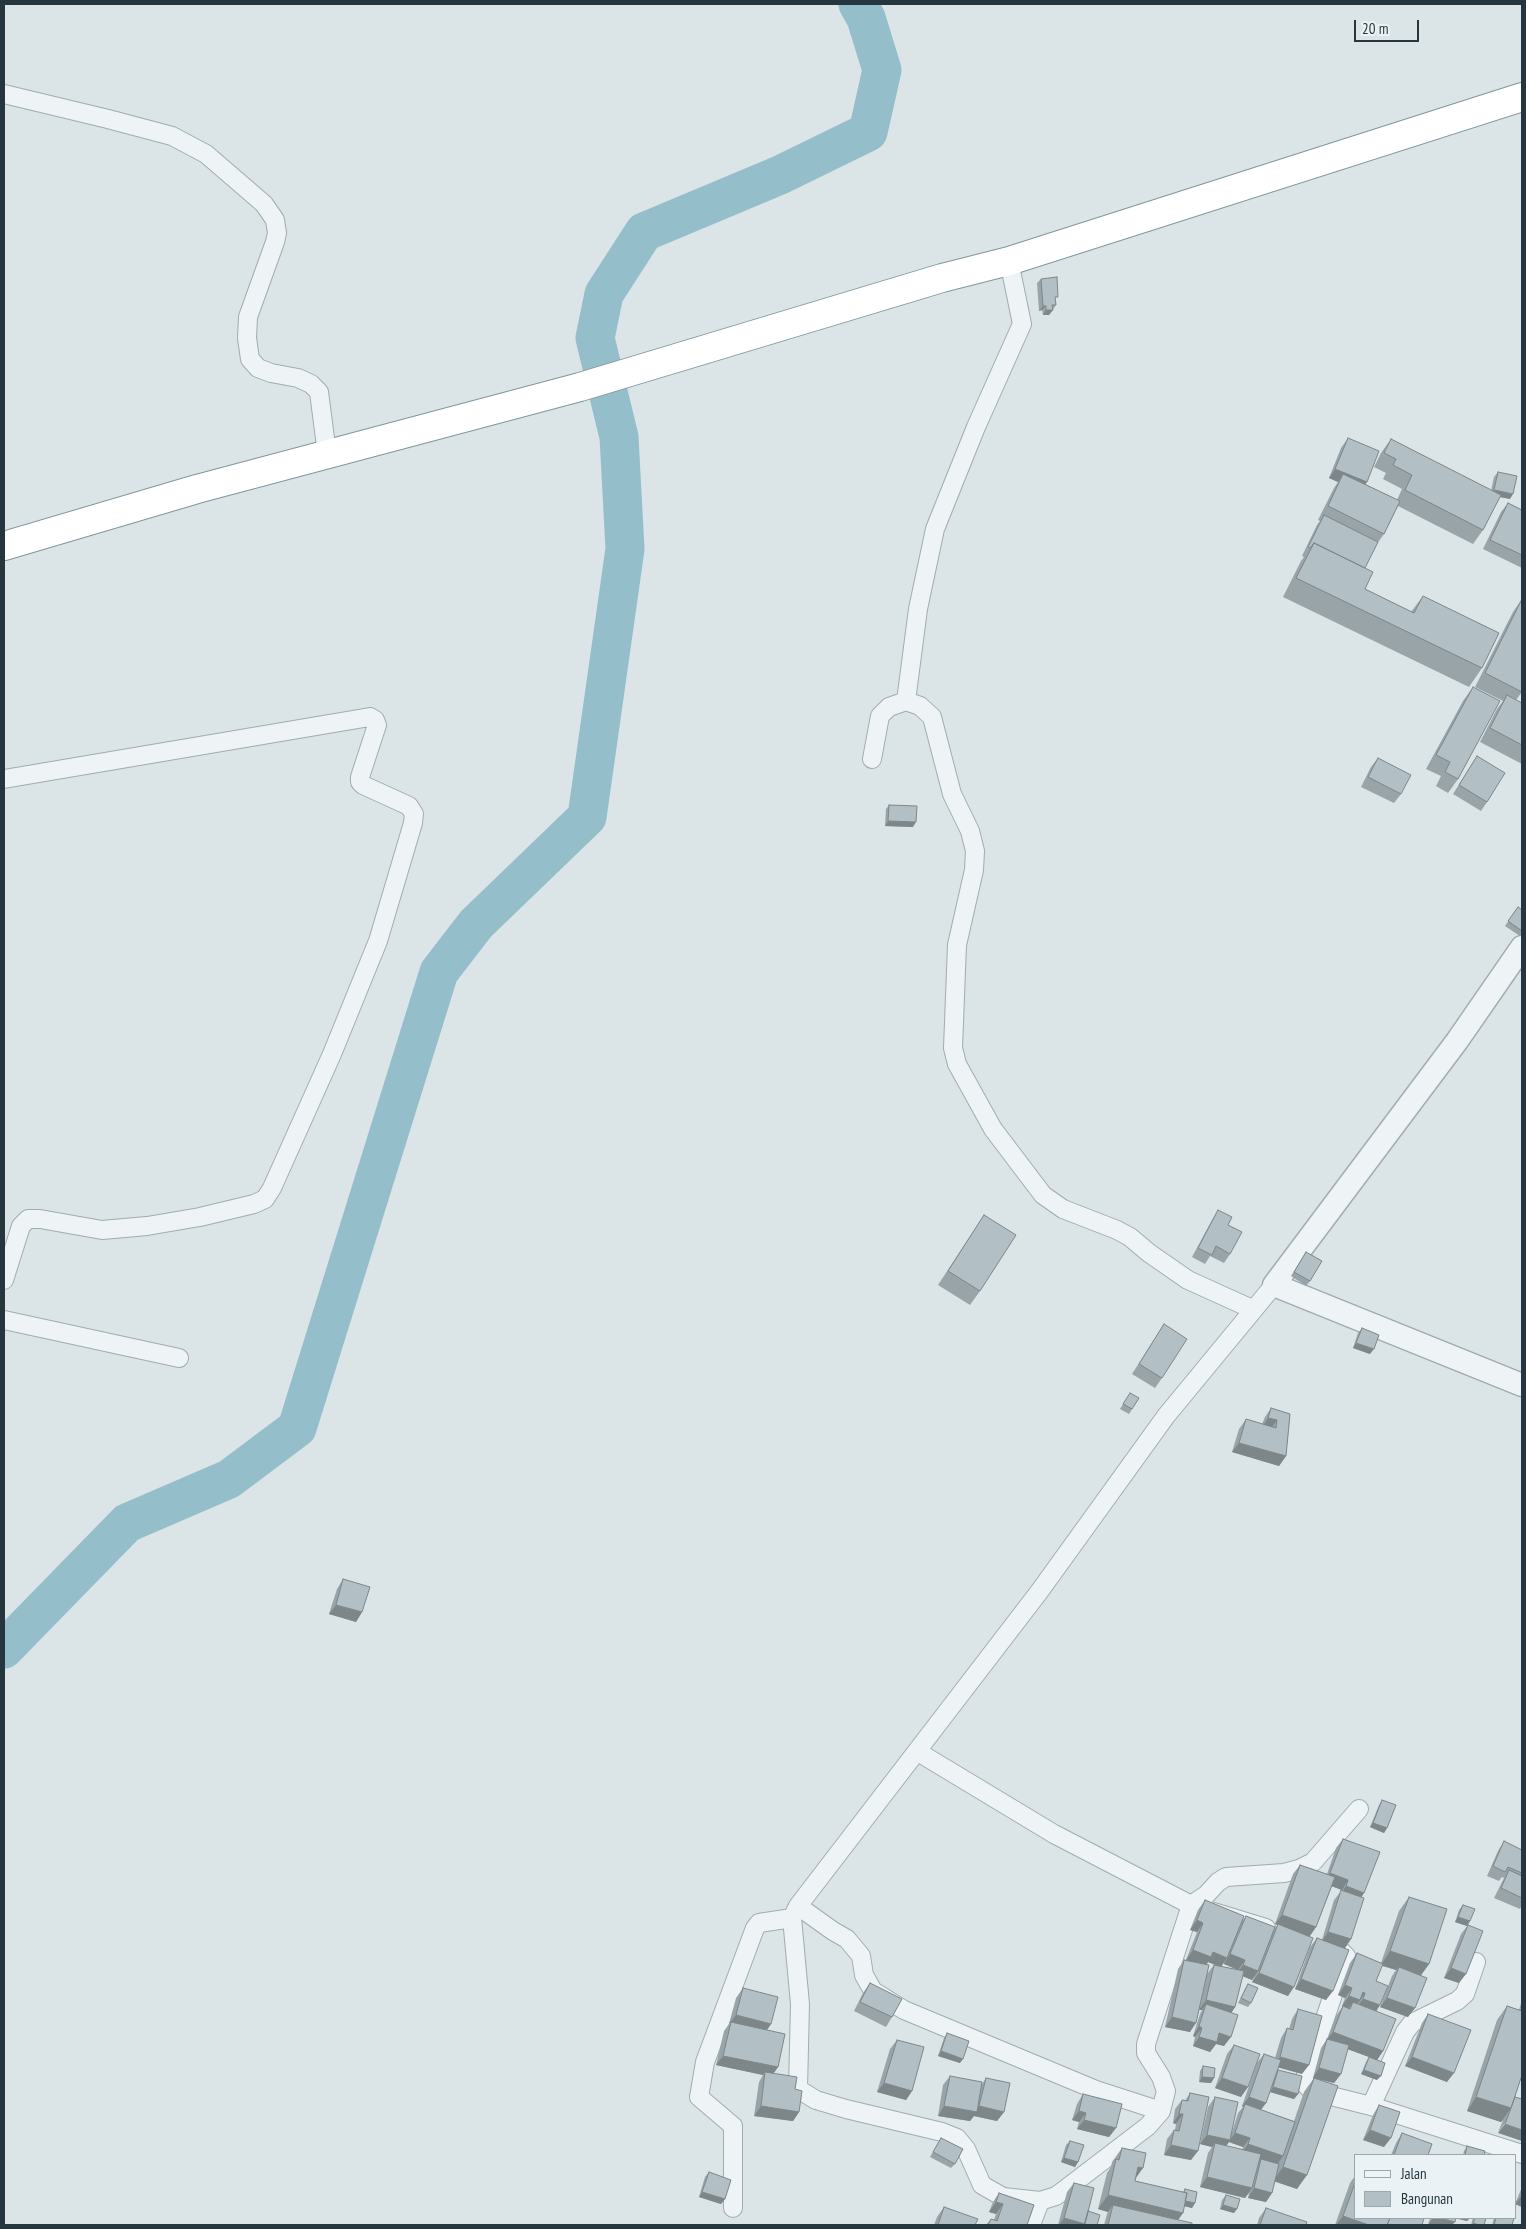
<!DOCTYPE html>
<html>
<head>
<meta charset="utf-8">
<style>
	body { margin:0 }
	#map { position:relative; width:1526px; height:2229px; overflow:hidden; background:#dbe4e7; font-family:"PT Sans Narrow",sans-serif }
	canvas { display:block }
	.frame { position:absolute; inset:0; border:5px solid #25363e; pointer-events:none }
	.legend { position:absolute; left:1354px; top:2154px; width:162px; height:65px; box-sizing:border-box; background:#ebf2f5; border:1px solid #9ca7ac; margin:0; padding:6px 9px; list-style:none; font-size:15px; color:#25363e }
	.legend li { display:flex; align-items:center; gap:10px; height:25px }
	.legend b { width:25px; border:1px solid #9ca7ac }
	.scale { position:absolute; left:1354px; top:20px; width:65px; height:22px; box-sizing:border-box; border:2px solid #25363e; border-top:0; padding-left:6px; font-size:15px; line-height:18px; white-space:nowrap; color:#25363e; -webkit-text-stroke:4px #ebf2f5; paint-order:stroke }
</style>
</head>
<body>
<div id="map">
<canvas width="1526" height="2229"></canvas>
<div class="frame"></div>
<ul class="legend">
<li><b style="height:6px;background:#eef3f5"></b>Jalan</li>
<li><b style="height:14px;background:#b2bfc4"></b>Bangunan</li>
</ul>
<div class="scale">20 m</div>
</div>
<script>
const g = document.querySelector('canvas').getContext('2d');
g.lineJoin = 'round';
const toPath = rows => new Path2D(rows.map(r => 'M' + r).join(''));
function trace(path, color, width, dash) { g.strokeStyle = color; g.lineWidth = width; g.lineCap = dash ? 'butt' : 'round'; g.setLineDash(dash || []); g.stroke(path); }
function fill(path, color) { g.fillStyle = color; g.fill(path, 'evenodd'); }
const river = toPath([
	[4,1649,127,1523,229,1479,297,1428,439,972,476,924,587,817,625,549,619,437,595,338,604,294,644,232,780,175,868,132,882,70,866,18,858,4]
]);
const minor = toPath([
	[4,94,108,119,172,136,206,154,264,204,275,220,277,233,275,242,248,317,247,338,250,359,258,368,271,373,298,378,311,384,319,392,327,454],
	[906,701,920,706,932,717,952,794,970,831,975,851,974,870,957,945,953,1048,957,1064,993,1129,1043,1195,1063,1209,1117,1230,1130,1237,1149,1253,1188,1280,1252,1309],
	[872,759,880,716,889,707,906,701,918,609,935,529,976,427,1022,324,1009,261],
	[4,779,370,717,375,720,377,725,360,777,360,782,363,785,409,806,414,814,413,823,378,941,332,1054,272,1188,265,1199,254,1204,200,1217,147,1226,102,1230,40,1219,28,1219,21,1226,4,1280],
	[4,1320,179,1358],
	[918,1752,1054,1834,1191,1905,1146,2044,1146,2053,1161,2077,1166,2091,1161,2111,1148,2126,1067,2188,1056,2196,1040,2201,1003,2197,982,2185,966,2149,957,2138,942,2132,846,2109,816,2100,798,2089,800,2004,792,1918,798,1906,1039,1592,1166,1416,1274,1285],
	[798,1906,833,1931,847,1939,861,1956,864,1975,873,1991,904,2010,1096,2090,1161,2111],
	[1266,1928,1191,1905,1206,1895,1218,1882,1226,1877,1284,1873,1299,1869,1313,1862,1359,1809],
	[1329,1947,1341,1951,1346,1956,1306,2075,1306,2085,1311,2090,1319,2093,1371,2106,1522,2154],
	[1371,2106,1405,2032,1412,2023,1457,2001,1465,1994,1476,1962],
	[733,2208,733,2126,699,2097,705,2062,755,1928,759,1923,792,1918],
	[1031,2225,1040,2201]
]);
const tertiary = toPath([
	[1522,947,1457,1041,1274,1285,1522,1385]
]);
const trunk = toPath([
	[4,546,197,489,580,387,942,278,1009,261,1522,97]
]);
const wall = toPath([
	[1041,279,1056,301,1056,305,1049,315,1043,315,1042,310,1039,311,1037,283],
	[1348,438,1367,482,1365,484,1397,500,1402,489,1383,479,1386,473,1374,467,1381,453,1391,439,1491,491,1494,477,1498,472,1510,499,1500,497,1483,530,1473,544,1398,506,1384,534,1376,545,1365,568,1365,589,1411,612,1423,596,1482,668,1469,687,1283,597,1301,561,1304,557,1302,556,1317,525,1320,521,1318,520,1334,488,1338,482,1329,478,1341,448],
	[1508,503,1522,510,1522,568,1483,549,1501,512],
	[1522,599,1522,692,1516,700,1522,703,1522,764,1480,742,1497,709,1503,701,1475,687,1513,612],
	[1473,687,1458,779,1448,793,1436,786,1441,776,1426,769,1463,701],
	[1477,756,1487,802,1481,811,1453,794],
	[1378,758,1401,794,1394,803,1361,787,1371,767],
	[889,805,913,827,885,826,886,809],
	[1518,907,1522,910,1522,933,1520,936,1505,926],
	[1218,1210,1228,1225,1230,1254,1224,1263,1210,1256,1205,1264,1192,1257,1212,1220],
	[984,1215,980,1291,970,1305,938,1285],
	[1306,1252,1310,1281,1306,1286,1291,1276],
	[1164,1324,1162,1378,1155,1388,1132,1374],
	[1362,1328,1370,1354,1353,1348,1358,1333],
	[1130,1393,1139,1398,1129,1414,1120,1409],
	[1271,1408,1290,1414,1286,1456,1279,1466,1232,1452,1239,1429,1246,1419,1262,1424,1265,1417],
	[343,1579,362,1612,356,1622,329,1614,337,1589],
	[1382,1800,1387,1828,1384,1833,1370,1827,1379,1805],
	[1343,1839,1362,1897,1351,1939,1345,1948,1326,2000,1295,1989,1310,1947,1317,1938,1322,1940,1334,1900,1342,1890,1332,1886,1316,1927,1310,1936,1288,1996,1252,1982,1255,1976,1252,1980,1243,1976,1235,2007,1232,2012,1224,2046,1216,2044,1210,2052,1193,2046,1195,2037,1193,2036,1200,2014,1202,2010,1199,2010,1207,1974,1214,1965,1216,1965,1208,1962,1206,1965,1190,2032,1165,2027,1178,1969,1184,1960,1190,1961,1186,1960,1197,1932,1190,1930,1198,1910,1205,1900,1241,1922,1246,1916,1274,1930,1278,1925,1275,1924,1293,1874,1300,1865,1327,1874,1336,1848],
	[1224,1962,1224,1964,1238,1970,1221,1967],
	[1504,1841,1522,1850,1522,1905,1520,1909,1494,1898,1504,1878,1502,1877,1499,1881,1487,1876,1498,1851],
	[1409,1897,1429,1964,1421,1975,1408,2017,1380,2007,1392,1976,1396,1970,1382,1966,1376,1981,1376,2011,1383,2051,1377,2060,1377,2080,1361,2074,1366,2062,1369,2057,1347,2049,1341,2074,1334,2083,1318,2079,1297,2189,1275,2181,1272,2193,1266,2202,1248,2198,1249,2193,1245,2198,1200,2187,1208,2153,1212,2147,1200,2144,1208,2107,1215,2097,1232,2132,1238,2113,1243,2107,1242,2106,1257,2063,1264,2054,1275,2058,1281,2038,1287,2028,1289,2029,1292,2019,1298,2009,1302,2074,1278,2067,1276,2073,1278,2070,1298,2094,1294,2099,1270,2092,1271,2087,1266,2103,1261,2110,1294,2121,1304,2092,1314,2078,1313,2078,1321,2048,1327,2039,1336,2016,1343,2006,1349,2008,1342,2006,1345,1998,1338,1995,1350,1963,1357,1953,1381,1963,1399,1911],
	[1229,2142,1243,2147,1242,2150,1226,2146],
	[1463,1905,1470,1921,1467,1926,1455,1922,1459,1910],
	[1468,1925,1459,1983,1444,1978,1461,1934],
	[870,1983,892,2017,886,2027,854,2011,863,1993],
	[1248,1984,1251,2003,1248,2007,1238,2003,1245,1989],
	[743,1988,771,2024,767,2030,778,2067,773,2074,795,2089,799,2112,793,2121,754,2116,759,2082,763,2075,716,2065,724,2031,729,2024,736,1998],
	[1522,2000,1522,2075,1515,2097,1522,2099,1498,2133,1503,2120,1501,2122,1467,2111,1497,2020,1507,2006,1519,2010],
	[1428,2014,1447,2082,1405,2066,1422,2023],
	[947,2033,960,2063,938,2056,944,2038],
	[897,2040,912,2091,906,2100,877,2092,890,2049],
	[1234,2045,1241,2097,1215,2088,1227,2054],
	[1203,2066,1214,2078,1211,2083,1199,2082,1200,2071],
	[950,2076,982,2084,986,2078,1004,2112,997,2121,974,2116,970,2121,938,2116,943,2085],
	[1190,2093,1191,2160,1164,2155,1167,2139,1174,2130,1175,2130,1176,2124,1173,2123,1175,2109,1182,2100,1185,2101],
	[1083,2094,1116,2128,1109,2137,1077,2129,1079,2122,1072,2120,1077,2104],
	[1379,2105,1384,2147,1363,2140,1373,2115],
	[1402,2133,1428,2155,1391,2155,1396,2143],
	[941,2138,955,2164,951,2168,930,2157],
	[1070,2141,1078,2162,1075,2167,1061,2162,1066,2145],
	[1467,2146,1484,2155,1463,2155,1464,2151],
	[1122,2148,1136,2177,1135,2181,1183,2192,1185,2189,1195,2203,1192,2208,1184,2206,1183,2213,1178,2220,1192,2225,1104,2225,1107,2214,1108,2212,1098,2209,1107,2173,1111,2167,1112,2162],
	[709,2172,725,2199,721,2204,699,2197,705,2177],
	[1355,2176,1355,2218,1422,2225,1335,2225,1350,2183],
	[1074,2183,1088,2211,1097,2225,1058,2225,1067,2192],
	[1522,2187,1522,2207,1515,2204],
	[999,2193,1027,2225,986,2225,991,2219,994,2220,996,2214,989,2212,993,2202],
	[1226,2195,1234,2213,1220,2209,1222,2200],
	[944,2207,975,2225,934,2225,937,2217],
	[1266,2208,1306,2225,1257,2225,1259,2218],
	[1430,2218,1470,2218,1467,2221,1456,2218,1452,2225,1428,2225],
	[1473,2218,1486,2218,1484,2225,1471,2225],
	[1494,2218,1514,2218,1512,2225,1492,2225]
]);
const shadedWall = toPath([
	[1043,306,1046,306,1042,310,1039,311],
	[1046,310,1053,310,1049,315,1043,315],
	[1335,469,1367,482,1360,491,1343,474,1338,482,1329,478],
	[1494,490,1513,494,1510,499,1490,495],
	[888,821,916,822,913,827,885,826],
	[1356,1343,1374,1349,1370,1354,1353,1348],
	[1268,1418,1277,1420,1270,1430,1262,1427],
	[1239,1443,1286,1456,1279,1466,1232,1452],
	[336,1605,362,1612,356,1622,329,1614],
	[1373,1823,1387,1828,1384,1833,1370,1827],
	[1330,1873,1348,1880,1342,1890,1323,1883],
	[1346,1886,1364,1893,1358,1903,1339,1896],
	[1282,1915,1316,1927,1309,1937,1275,1924],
	[1458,1917,1470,1921,1467,1926,1455,1922],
	[1197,1920,1203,1923,1197,1932,1190,1930],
	[1328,1932,1351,1939,1345,1948,1322,1941],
	[1193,1950,1213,1952,1227,1958,1221,1967,1208,1962,1205,1967,1186,1960],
	[1390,1951,1429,1964,1419,1978,1399,1967,1396,1970,1381,1965],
	[1230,1954,1245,1960,1238,1970,1224,1964],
	[1243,1965,1258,1971,1252,1980,1237,1974],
	[1451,1968,1466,1974,1459,1983,1444,1978],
	[1259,1973,1294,1987,1288,1996,1252,1982],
	[1301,1979,1333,1991,1326,2000,1295,1989],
	[1345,1985,1352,1988,1345,1998,1338,1995],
	[1363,1992,1365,1993,1353,2010,1353,2002,1349,2008,1342,2006,1349,1996],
	[1387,1998,1415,2008,1408,2017,1380,2007],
	[1363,1999,1380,2005,1374,2015,1356,2008],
	[1206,2000,1235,2007,1229,2016,1206,2004,1202,2010,1199,2010],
	[736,2015,771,2024,764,2034,730,2023],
	[1172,2017,1196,2023,1190,2032,1165,2027],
	[1199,2026,1202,2028,1195,2037,1193,2036],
	[1333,2032,1383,2051,1377,2060,1326,2041],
	[1219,2033,1231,2037,1224,2046,1216,2044,1210,2052,1193,2046,1199,2037],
	[941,2051,963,2059,960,2063,938,2056],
	[723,2056,778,2067,771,2077,765,2072,763,2075,716,2065],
	[1280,2057,1309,2065,1302,2074,1273,2066],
	[1412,2057,1454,2073,1447,2082,1405,2066],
	[1319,2068,1341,2074,1334,2083,1313,2078],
	[1364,2070,1381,2076,1377,2080,1361,2074],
	[1202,2077,1214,2078,1211,2083,1199,2082],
	[1222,2078,1248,2087,1241,2097,1215,2088],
	[884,2083,912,2091,906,2100,877,2092],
	[1273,2087,1298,2094,1294,2099,1270,2092],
	[1249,2097,1266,2103,1259,2112,1245,2104,1243,2107,1242,2106],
	[1476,2097,1511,2108,1501,2122,1467,2111],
	[761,2106,799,2112,793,2121,754,2116],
	[944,2106,975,2112,979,2106,1004,2112,997,2121,974,2116,970,2121,938,2116],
	[1079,2111,1086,2113,1079,2122,1072,2120],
	[1179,2114,1183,2114,1176,2124,1173,2123],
	[1084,2120,1116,2128,1109,2137,1077,2129],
	[1505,2124,1522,2130,1522,2141,1498,2133],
	[1370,2130,1391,2138,1384,2147,1363,2140],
	[1235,2133,1250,2138,1243,2147,1229,2142,1224,2149,1215,2143,1212,2147,1200,2144,1207,2135,1230,2140],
	[1248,2144,1283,2156,1276,2166,1241,2154],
	[1171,2145,1198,2151,1191,2160,1164,2155],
	[1064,2158,1078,2162,1075,2167,1061,2162],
	[1138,2167,1143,2168,1133,2182],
	[1283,2167,1307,2175,1297,2189,1273,2181],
	[1207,2177,1252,2188,1245,2198,1200,2187],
	[1254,2188,1272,2193,1266,2202,1248,2198],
	[702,2192,725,2199,721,2204,699,2197],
	[1108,2195,1183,2213,1174,2225,1113,2205,1108,2212,1098,2209],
	[1522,2195,1522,2207,1515,2204],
	[1183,2200,1195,2203,1192,2208,1179,2205],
	[996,2202,1003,2204,996,2214,989,2212],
	[1223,2205,1237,2209,1234,2213,1220,2209],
	[1343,2216,1369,2225,1336,2225],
	[1064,2218,1085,2224,1084,2225,1059,2225],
	[1433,2218,1440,2218,1455,2222,1452,2225,1428,2225],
	[1454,2218,1470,2218,1467,2221]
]);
const building = toPath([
	[1057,277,1058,297,1055,297,1056,305,1052,305,1053,310,1046,310,1046,306,1043,306,1041,279,1057,277],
	[1348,438,1379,451,1367,482,1335,469,1348,438],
	[1391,439,1501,495,1483,530,1405,490,1412,475,1393,465,1396,459,1384,453,1391,439],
	[1498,472,1517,476,1513,494,1494,490,1498,472],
	[1343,474,1400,501,1384,534,1328,506,1343,474],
	[1508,503,1522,510,1522,555,1490,540,1508,503],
	[1324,515,1378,542,1365,568,1314,543,1310,548,1308,547,1324,515],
	[1314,543,1373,572,1365,589,1414,613,1423,596,1499,633,1482,668,1296,578,1314,543],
	[1522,599,1522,692,1485,673,1522,599],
	[1473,687,1500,701,1458,779,1445,772,1450,762,1436,755,1473,687],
	[1507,695,1522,703,1522,745,1490,728,1507,695],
	[1477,756,1505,773,1487,802,1459,785,1477,756],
	[1378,758,1411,775,1401,794,1368,777,1378,758],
	[889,805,917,806,916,822,888,821,889,805],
	[1518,907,1522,910,1522,931,1508,921,1518,907],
	[1218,1210,1232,1217,1228,1225,1242,1232,1230,1254,1216,1246,1212,1255,1198,1248,1218,1210],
	[984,1215,1016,1235,980,1291,948,1271,984,1215],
	[1306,1252,1322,1261,1310,1281,1294,1272,1306,1252],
	[1164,1324,1187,1339,1162,1378,1139,1364,1164,1324],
	[1362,1328,1379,1335,1374,1349,1356,1343,1362,1328],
	[1130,1393,1139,1398,1132,1409,1123,1404,1130,1393],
	[1271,1408,1290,1414,1286,1456,1239,1443,1246,1419,1276,1428,1277,1420,1268,1418,1271,1408],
	[343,1579,370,1587,362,1612,336,1605,343,1579],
	[1382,1800,1396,1805,1387,1828,1373,1823,1382,1800],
	[1343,1839,1380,1852,1364,1893,1346,1886,1348,1880,1330,1873,1343,1839],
	[1504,1841,1522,1850,1522,1873,1508,1867,1505,1872,1493,1866,1504,1841],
	[1300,1865,1335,1877,1316,1927,1282,1915,1300,1865],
	[1509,1870,1522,1876,1522,1898,1501,1888,1509,1870],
	[1341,1890,1364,1898,1351,1939,1328,1932,1341,1890],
	[1409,1897,1447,1909,1429,1964,1390,1951,1409,1897],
	[1205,1900,1244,1916,1227,1958,1213,1952,1211,1957,1193,1950,1203,1923,1197,1920,1205,1900],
	[1463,1905,1475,1909,1470,1921,1458,1917,1463,1905],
	[1246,1916,1275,1927,1258,1971,1243,1965,1245,1960,1230,1954,1246,1916],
	[1278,1924,1313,1938,1294,1987,1259,1973,1278,1924],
	[1468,1925,1483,1931,1466,1974,1451,1968,1468,1925],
	[1317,1938,1349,1950,1333,1991,1301,1979,1317,1938],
	[1357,1953,1383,1964,1376,1981,1388,1986,1380,2005,1363,1999,1365,1993,1363,1992,1360,2000,1349,1996,1352,1988,1345,1985,1357,1953],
	[1184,1960,1209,1965,1196,2023,1172,2017,1184,1960],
	[1214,1965,1244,1971,1235,2007,1206,2000,1214,1965],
	[1399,1967,1427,1978,1415,2008,1387,1998,1399,1967],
	[870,1983,902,1999,892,2017,860,2002,870,1983],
	[1248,1984,1258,1988,1251,2003,1241,1998,1248,1984],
	[743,1988,778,1997,771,2024,736,2015,743,1988],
	[1353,2002,1396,2019,1383,2051,1333,2032,1343,2006,1350,2009,1353,2002],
	[1206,2004,1238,2015,1231,2037,1219,2033,1217,2042,1199,2037,1202,2028,1199,2026,1206,2004],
	[1507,2006,1522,2011,1522,2075,1511,2108,1476,2097,1507,2006],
	[1298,2009,1322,2016,1309,2065,1280,2057,1287,2028,1293,2030,1298,2009],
	[1428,2014,1471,2030,1454,2073,1412,2057,1428,2014],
	[731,2022,785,2034,778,2067,723,2056,731,2022],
	[947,2033,969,2041,963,2059,941,2051,947,2033],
	[1327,2039,1349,2045,1341,2074,1319,2068,1327,2039],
	[897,2040,924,2047,912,2091,884,2083,897,2040],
	[1234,2045,1260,2054,1248,2087,1222,2078,1234,2045],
	[1264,2054,1281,2060,1266,2103,1249,2097,1264,2054],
	[1369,2057,1385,2063,1381,2076,1364,2070,1369,2057],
	[1203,2066,1215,2068,1214,2078,1202,2077,1203,2066],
	[1278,2070,1302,2076,1298,2094,1273,2087,1278,2070],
	[765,2072,797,2077,795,2089,802,2091,799,2112,761,2106,765,2072],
	[950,2076,982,2082,977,2112,944,2106,950,2076],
	[986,2078,1010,2083,1004,2112,979,2106,986,2078],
	[1314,2078,1338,2086,1307,2175,1283,2167,1314,2078],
	[1190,2093,1209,2097,1198,2151,1171,2145,1174,2130,1179,2131,1183,2114,1179,2114,1182,2100,1188,2101,1190,2093],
	[1083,2094,1122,2104,1116,2128,1084,2120,1086,2113,1079,2111,1083,2094],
	[1215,2097,1238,2102,1230,2140,1207,2135,1215,2097],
	[1515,2097,1522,2099,1522,2130,1505,2124,1515,2097],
	[1245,2104,1295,2122,1283,2156,1248,2144,1250,2138,1235,2133,1245,2104],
	[1379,2105,1400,2112,1391,2138,1370,2130,1379,2105],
	[1402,2133,1432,2144,1428,2155,1394,2155,1402,2133],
	[941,2138,963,2149,955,2164,933,2152,941,2138],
	[1070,2141,1084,2145,1078,2162,1064,2158,1070,2141],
	[1215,2143,1261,2154,1252,2188,1207,2177,1215,2143],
	[1467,2146,1485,2151,1484,2155,1465,2155,1467,2146],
	[1122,2148,1146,2153,1143,2168,1138,2167,1135,2181,1187,2193,1183,2213,1108,2195,1116,2159,1119,2160,1122,2148],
	[1261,2159,1279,2164,1272,2193,1254,2188,1261,2159],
	[709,2172,731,2180,725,2199,702,2192,709,2172],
	[1074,2183,1094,2188,1085,2224,1064,2218,1074,2183],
	[1355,2183,1355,2218,1390,2218,1387,2225,1369,2225,1343,2216,1355,2183],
	[1185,2189,1197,2192,1195,2203,1185,2201,1187,2193,1184,2192,1185,2189],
	[999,2193,1034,2205,1027,2225,988,2225,991,2219,997,2221,1003,2204,996,2202,999,2193],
	[1226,2195,1240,2199,1237,2209,1223,2205,1226,2195],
	[1113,2205,1192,2223,1192,2225,1108,2225,1113,2205],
	[944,2207,978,2219,975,2225,938,2225,944,2207],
	[1266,2208,1307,2222,1306,2225,1295,2225,1295,2224,1294,2225,1260,2225,1266,2208],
	[1088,2211,1100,2215,1097,2225,1084,2225,1088,2211],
	[1390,2218,1424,2218,1422,2225,1387,2225,1390,2218],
	[1440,2218,1456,2218,1455,2222,1440,2218],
	[1475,2218,1486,2218,1484,2225,1479,2225,1473,2223,1475,2218],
	[1496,2218,1514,2218,1512,2225,1494,2225,1496,2218]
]);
trace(river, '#94bfca', 39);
trace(minor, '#a1acb1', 20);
trace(tertiary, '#a1acb1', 25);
trace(trunk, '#82969e', 30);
trace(minor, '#eef3f5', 18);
trace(tertiary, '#eef3f5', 22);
trace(trunk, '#fff', 28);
fill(wall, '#99a4a9');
fill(shadedWall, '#7d8689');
fill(building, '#b2bfc4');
trace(building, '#7d8689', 1);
</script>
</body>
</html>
